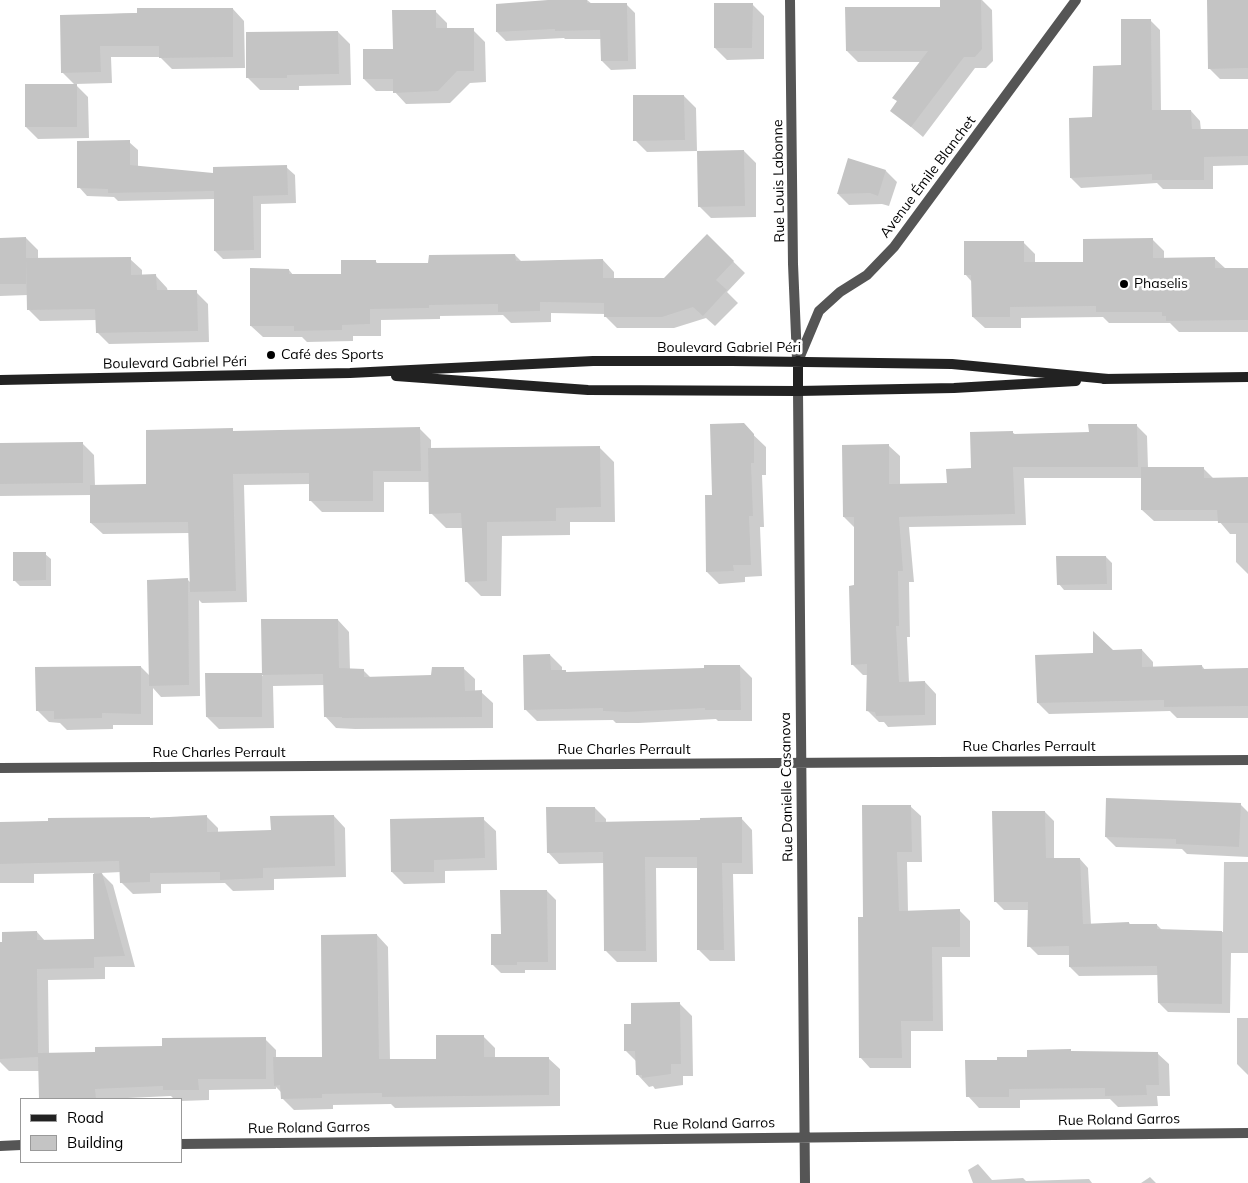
<!DOCTYPE html>
<html>
<head>
<meta charset="utf-8">
<style>
	body { margin:0 }
	#map { position:relative; width:1248px; height:1183px; overflow:hidden; background:#fff; font-family:Mulish,sans-serif }
	canvas { display:block }
	.legend { position:absolute; left:20px; top:1098px; width:162px; height:65px; box-sizing:border-box; background:#fff; border:1px solid #999; margin:0; padding:6px 9px; list-style:none; font-size:15px; color:#000 }
	.legend li { display:flex; align-items:center; gap:10px; height:25px }
	.legend b { width:25px; border:1px solid #999 }
</style>
</head>
<body>
<div id="map">
<canvas width="1248" height="1183"></canvas>
<ul class="legend">
<li><b style="height:6px;background:#222"></b>Road</li>
<li><b style="height:14px;background:#c4c4c4"></b>Building</li>
</ul>
</div>
<script>
const g = document.querySelector('canvas').getContext('2d');
g.lineJoin = 'round';
function fill(path, color) { g.fillStyle = color; g.fill(path, 'evenodd'); }
const toPath = rows => new Path2D(rows.map(r => 'M' + r).join(''));
function trace(path, color, width, dash) { g.strokeStyle = color; g.lineWidth = width; g.lineCap = dash ? 'butt' : 'round'; g.setLineDash(dash || []); g.stroke(path); }
function label(font, color, halo, rows, align = 'center') {
  g.font = font + ' Mulish,sans-serif'; g.lineWidth = 5; g.setLineDash([]); g.textBaseline = 'middle'; g.strokeStyle = halo; g.fillStyle = color; for (const [text, x, y, turn = 0] of rows) {
    g.save(); g.translate(x, y); g.rotate((+turn || 0) * Math.PI / 180); g.textAlign = isNaN(turn) ? turn : align; if (halo) g.strokeText(text, 0, 0); g.fillText(text, 0, 0); g.restore();
  }
}
const shadow = toPath([
	[549,0,587,0,592,4,626,4,635,13,636,69,611,70,602,61,602,39,565,39,564,38,506,41,497,32],
	[941,0,982,0,992,10,993,61,986,68,975,68,923,137,892,111,921,62,858,62,847,51,941,8],
	[1248,0,1248,79,1220,79,1209,68],
	[752,4,764,16,764,59,727,60,715,48],
	[233,9,244,21,245,68,172,69,160,57,111,57,112,83,75,84,88,97,89,138,38,139,26,127,75,85,62,72,62,16],
	[435,11,447,23,447,30,473,30,485,42,486,82,470,83,450,103,406,104,394,91,376,91,364,79],
	[1150,20,1160,30,1161,111,1191,111,1200,121,1201,131,1248,130,1248,165,1213,166,1213,189,1163,189,1157,183,1081,188,1071,178,1093,118],
	[338,32,350,44,351,85,299,86,299,90,260,90,248,78],
	[684,96,696,108,697,151,647,152,635,140],
	[129,142,138,150,138,167,215,174,286,167,295,175,296,203,261,204,261,258,223,259,215,251,215,199,118,201,114,197,87,196,79,187],
	[744,151,756,163,756,217,711,218,699,206],
	[849,160,886,171,897,182,889,206,882,204,849,205,838,194],
	[707,236,745,273,727,292,738,303,715,326,706,318,674,328,617,328,605,316,605,314,551,313,551,322,511,323,503,315,440,316,440,319,381,320,381,336,353,336,353,341,307,342,302,337,263,337,251,326,289,270,294,276,342,275,375,261,379,265,430,264,515,255,522,262,603,260,614,272,614,279,665,279],
	[26,238,38,250,38,260,130,259,142,270,142,276,156,276,167,288,168,292,196,292,208,304,209,342,109,344,97,332,96,320,40,321,28,309,28,295,0,296,0,239],
	[1152,239,1164,251,1164,259,1214,258,1226,269,1248,269,1248,332,1179,332,1170,323,1109,323,1103,317,1021,318,1021,328,985,328,973,317,972,282,965,274,1023,242,1035,254,1035,263,1084,263],
	[743,425,766,447,766,475,762,475,764,527,760,527,762,576,745,577,745,582,719,584,707,572,713,496],
	[1136,425,1147,436,1148,468,1203,468,1214,479,1248,478,1248,574,1236,562,1236,534,1230,534,1219,521,1154,521,1142,510,1142,478,1024,478,1026,525,909,527,914,582,909,582,910,637,907,637,909,683,925,682,936,694,936,725,888,727,884,722,879,722,868,711,868,675,863,675,852,664,856,587,855,528,844,517,888,445,900,456,900,485,948,484,972,469,1012,432,1016,435,1090,434],
	[420,429,431,440,431,449,599,447,614,462,615,522,570,522,570,535,502,536,501,596,481,596,466,581,463,528,446,528,431,513,430,482,384,482,384,512,322,512,310,500,310,484,244,485,247,602,202,603,199,600,200,696,161,697,153,688,153,725,113,725,113,729,67,730,60,723,49,722,37,710,141,667,150,676,188,580,191,583,189,533,103,534,91,523,91,495,0,496,0,444,82,443,94,455,95,486,148,485,232,430,234,432],
	[45,554,51,559,51,586,20,586,14,580],
	[1106,557,1112,563,1112,590,1064,590,1059,584],
	[338,620,349,632,350,670,363,670,371,678,433,677,463,668,475,679,475,692,481,692,493,703,493,728,355,729,336,728,325,716,324,685,273,686,274,728,219,729,207,717,261,674,263,676,263,621],
	[1142,650,1153,662,1153,668,1202,666,1205,670,1248,669,1248,718,1177,718,1170,711,1049,714,1038,703,1094,655,1113,651],
	[550,655,562,667,562,671,565,671,568,673,705,669,740,666,752,678,752,721,718,721,716,719,639,723,616,723,613,720,537,721,525,709],
	[1240,804,1248,812,1248,857,1187,854,1182,849,1116,847,1106,837],
	[910,806,921,816,922,862,907,862,908,912,959,910,970,921,970,957,942,957,943,1031,911,1031,911,1068,870,1068,860,1057,864,919],
	[595,808,606,819,606,823,702,822,741,818,752,830,753,874,733,874,735,961,710,961,699,950,698,868,656,868,657,962,617,962,606,951,604,863,559,864,548,852],
	[1045,812,1054,821,1054,859,1080,859,1088,868,1091,925,1129,923,1131,925,1157,925,1162,930,1223,932,1224,862,1248,862,1248,953,1231,953,1230,1013,1168,1012,1159,1003,1158,975,1079,976,1070,967,1070,955,1038,955,1029,946,1028,910,1004,910,995,901],
	[206,816,218,828,218,833,272,831,334,816,345,828,346,877,274,879,274,890,233,891,225,883,161,884,161,893,133,894,121,882,121,872,101,873,113,885,135,967,105,967,105,979,48,980,49,1054,96,1054,265,1039,276,1050,276,1058,323,1058,377,935,388,947,390,1060,437,1060,483,1036,495,1048,495,1059,548,1058,560,1069,560,1106,395,1108,391,1104,333,1105,333,1109,294,1110,282,1098,281,1092,276,1087,276,1089,209,1090,209,1100,181,1101,181,1099,174,1099,171,1096,106,1099,40,1099,40,1071,9,1071,0,1062,0,943,37,932,45,941,95,941,94,873,34,874,34,883,0,883,0,823],
	[483,819,496,831,497,870,445,871,445,883,404,884,392,872],
	[547,891,556,900,556,970,525,970,525,973,501,973,492,964,503,935],
	[680,1004,692,1016,693,1076,683,1076,683,1085,655,1089,653,1086,649,1087,637,1074,637,1062,625,1050,632,1025],
	[1237,1018,1248,1018,1248,1075,1237,1064],
	[1157,1053,1169,1064,1170,1096,1157,1096,1158,1106,1118,1107,1110,1099,1020,1100,1020,1108,979,1108,968,1096],
	[978,1164,992,1180,1023,1178,1026,1181,1089,1179,1092,1183,963,1183,973,1183,968,1170],
	[1150,1177,1156,1183,1141,1183]
]);
const building = toPath([
	[548,0,587,0,587,3,627,3,628,61,601,61,600,30,555,31,555,29,496,32,496,4],
	[940,0,981,0,982,49,975,57,964,57,911,127,890,111,897,101,892,98,928,51,846,51,845,7,940,7],
	[1207,0,1248,0,1248,68,1208,69],
	[714,3,753,3,752,48,714,48],
	[137,8,233,8,233,57,159,58,159,46,100,46,101,72,61,73,60,15,137,13],
	[392,10,436,10,436,28,474,28,474,71,457,71,438,91,393,93,393,79,363,79,363,49,393,49],
	[1121,19,1151,19,1152,110,1191,110,1192,129,1248,129,1248,156,1204,157,1204,180,1152,180,1152,174,1070,178,1069,118,1092,117,1093,66,1121,65],
	[338,31,339,74,287,75,287,78,246,78,246,32],
	[25,84,77,84,77,127,25,127],
	[633,95,684,95,685,140,633,141],
	[130,140,130,165,213,173,213,167,287,165,288,195,253,196,254,250,214,251,214,191,108,193,108,189,77,188,77,141],
	[744,150,745,206,698,207,697,151],
	[848,158,886,170,878,196,870,193,837,194],
	[707,234,734,261,716,280,727,290,703,316,693,307,662,317,604,317,604,303,540,302,540,311,498,312,498,304,429,305,429,308,370,309,370,324,342,325,342,330,294,331,294,326,250,326,250,268,289,269,289,274,341,274,341,260,376,260,376,263,428,263,429,255,515,254,516,261,603,259,603,278,664,278],
	[26,237,26,284,0,284,0,238],
	[1153,238,1153,258,1215,257,1215,268,1248,268,1248,320,1166,321,1166,316,1162,316,1162,312,1096,312,1096,306,1010,307,1010,317,972,317,971,275,964,275,964,241,1024,241,1024,262,1083,262,1083,239],
	[131,257,131,275,156,274,157,290,197,290,198,331,96,333,95,309,27,310,26,258],
	[744,423,754,434,754,463,751,463,753,516,749,516,751,565,733,565,734,571,706,572,705,495,712,495,710,424],
	[1088,424,1137,424,1138,467,1013,467,1015,514,899,517,903,571,898,571,899,626,896,626,899,682,925,681,925,715,876,716,875,712,866,711,867,664,851,665,849,586,854,585,854,517,843,517,842,445,889,444,889,484,947,483,946,469,971,468,970,432,1013,431,1013,434,1089,432],
	[420,427,421,471,373,471,373,501,309,501,309,473,233,474,236,591,190,592,188,522,90,523,90,485,146,484,146,430,233,428,233,431],
	[83,442,83,483,0,484,0,443],
	[600,446,601,507,556,508,556,521,487,522,487,581,465,582,461,513,429,514,428,448],
	[1141,467,1204,467,1204,478,1248,477,1248,523,1218,523,1217,510,1141,510],
	[13,552,46,552,46,580,13,581],
	[1056,556,1106,556,1107,584,1057,585],
	[188,578,189,685,149,686,147,580],
	[261,619,338,619,339,668,364,669,364,677,431,675,432,667,464,667,465,691,482,690,482,717,342,718,342,717,324,717,323,674,262,675],
	[1093,631,1113,650,1142,649,1142,667,1202,665,1202,669,1248,668,1248,706,1164,707,1164,700,1037,703,1035,655,1093,653],
	[550,654,551,670,566,670,566,672,704,668,704,665,740,665,741,710,705,710,705,708,626,712,603,711,603,708,524,710,523,655],
	[141,666,141,714,102,713,102,718,54,719,54,711,36,711,35,667],
	[205,673,262,673,262,717,206,717],
	[1106,798,1241,803,1239,847,1176,844,1176,839,1105,837],
	[862,805,911,805,912,852,897,852,899,911,960,909,960,947,932,947,933,1021,901,1021,902,1058,859,1058,858,917,863,917],
	[546,807,595,807,595,822,700,820,700,818,742,817,742,863,722,863,724,950,697,950,697,857,645,857,646,951,604,951,603,852,547,853],
	[992,811,1045,811,1046,858,1080,858,1083,924,1129,922,1129,924,1157,924,1157,929,1222,931,1222,1004,1158,1003,1157,966,1069,967,1069,946,1027,947,1028,902,994,902],
	[207,815,207,832,271,830,270,816,334,815,335,866,263,868,263,878,220,880,220,872,150,873,150,882,120,883,119,861,0,864,0,822,48,821,48,818,150,817,150,818],
	[484,817,485,858,434,860,434,872,391,872,390,819],
	[102,873,125,956,94,957,94,968,37,969,38,1053,95,1052,95,1047,162,1046,162,1038,266,1037,266,1079,198,1079,199,1090,163,1090,163,1086,95,1089,96,1099,39,1099,38,1057,0,1059,0,942,2,942,2,932,37,931,37,940,94,939,93,874],
	[500,890,547,890,548,962,517,962,517,965,491,965,491,934,501,934],
	[377,934,379,1059,436,1059,436,1035,484,1035,484,1057,549,1057,549,1095,382,1097,382,1093,322,1094,322,1098,281,1099,280,1085,274,1086,273,1057,322,1057,321,935],
	[680,1002,681,1064,671,1064,671,1074,642,1078,642,1075,636,1075,635,1051,624,1051,624,1024,631,1024,631,1003],
	[1071,1049,1071,1051,1158,1052,1159,1085,1146,1085,1147,1095,1105,1096,1105,1088,1009,1089,1009,1097,966,1097,965,1060,997,1060,997,1057,1027,1057,1027,1050]
]);
const street = toPath([
	[790,0,793,264,797,359],
	[798,361,819,311,840,292,867,275,894,247,1076,0],
	[798,391,805,1183],
	[0,768,1248,760],
	[181,1144,1248,1133],
	[0,1146,21,1145]
]);
const secondary = toPath([
	[798,361,798,391],
	[396,376,588,390,798,391,954,388,1076,381],
	[1103,379,1248,377],
	[0,380,350,373,593,361,732,361,952,364,1108,379]
]);
const markers = [
	[1124,284,5,"#000"],
	[271,355,5,"#000"]
];
const streetNames = [
	["Avenue Émile Blanchet",928,177,-53],
	["Rue Louis Labonne",779,181,-91],
	["Boulevard Gabriel Péri",729,348],
	["Boulevard Gabriel Péri",175,363,-1],
	["Rue Charles Perrault",1029,747],
	["Rue Charles Perrault",624,750],
	["Rue Charles Perrault",219,753],
	["Rue Danielle Casanova",787,787,-91],
	["Rue Roland Garros",1119,1120,-1],
	["Rue Roland Garros",714,1124,-1],
	["Rue Roland Garros",309,1128,-1]
];
const poiNames = [
	["Phaselis",1134,284],
	["Café des Sports",281,355]
];
fill(shadow, '#0003');
fill(building, '#c4c4c4');
trace(street, '#555', 10);
trace(secondary, '#222', 10);
for (const [x, y, r, color] of markers) { const dot = new Path2D(); dot.arc(x, y, r, 0, 2 * Math.PI); g.fillStyle = color; g.fill(dot); trace(dot, '#fff', 2); }
label('14px', '#000', '#fff', streetNames);
label('14px', '#000', '#fff', poiNames, 'left');
</script>
</body>
</html>
